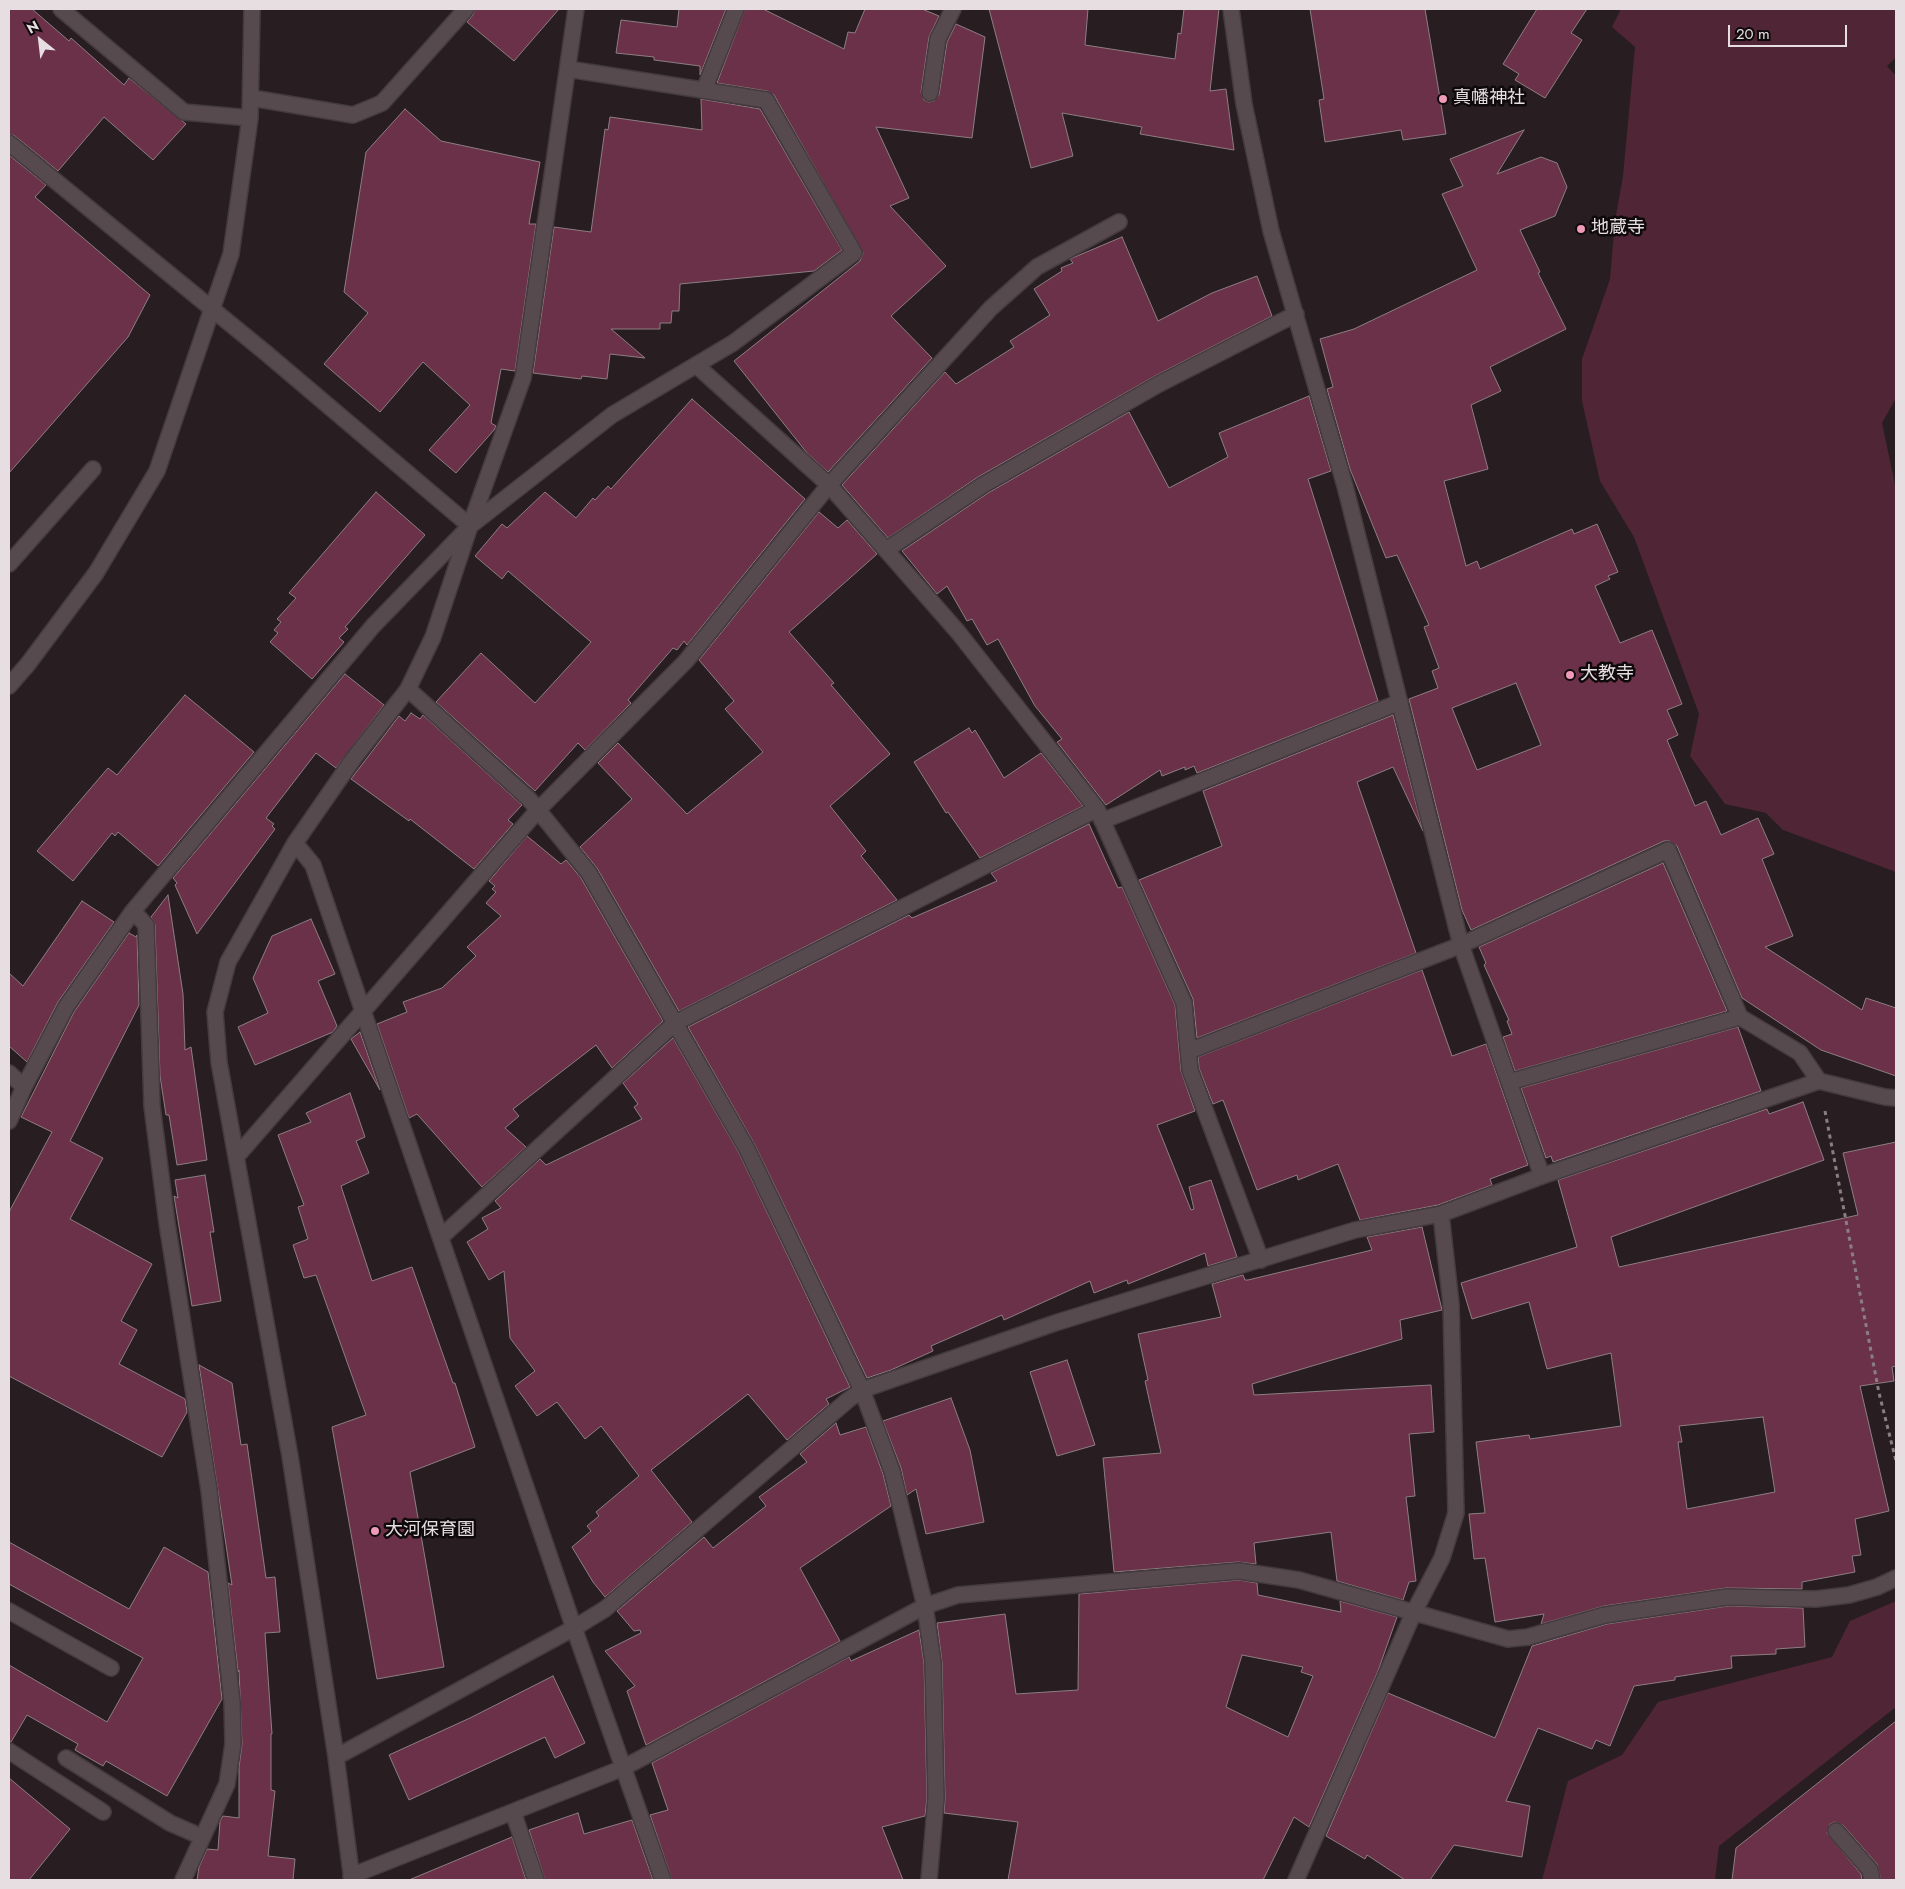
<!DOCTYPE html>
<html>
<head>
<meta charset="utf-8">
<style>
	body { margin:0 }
	#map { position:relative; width:1905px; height:1889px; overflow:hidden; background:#281d21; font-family:Jost,sans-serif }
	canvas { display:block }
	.frame { position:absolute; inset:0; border:10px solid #e7dee1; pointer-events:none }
	.north { position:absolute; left:15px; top:15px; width:50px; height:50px; -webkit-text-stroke:4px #0e090a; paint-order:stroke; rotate:331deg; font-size:14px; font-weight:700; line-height:20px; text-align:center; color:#e7dee1 }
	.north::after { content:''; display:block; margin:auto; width:18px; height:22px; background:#e7dee1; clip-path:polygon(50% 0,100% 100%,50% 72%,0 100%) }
	.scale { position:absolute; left:1728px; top:25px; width:119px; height:22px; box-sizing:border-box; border:2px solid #e7dee1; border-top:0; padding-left:6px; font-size:15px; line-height:18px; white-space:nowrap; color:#e7dee1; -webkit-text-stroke:4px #0e090a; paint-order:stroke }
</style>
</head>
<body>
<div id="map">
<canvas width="1905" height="1889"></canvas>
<div class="frame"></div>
<div class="north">N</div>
<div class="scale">20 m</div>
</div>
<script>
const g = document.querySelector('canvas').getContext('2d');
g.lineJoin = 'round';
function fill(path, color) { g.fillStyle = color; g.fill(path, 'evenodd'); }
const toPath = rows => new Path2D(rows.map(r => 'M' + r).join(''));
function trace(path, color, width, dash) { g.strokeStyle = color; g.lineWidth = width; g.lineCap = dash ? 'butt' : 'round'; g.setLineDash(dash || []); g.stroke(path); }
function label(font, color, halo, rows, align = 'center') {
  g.font = font + ' Jost,"Noto Sans JP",sans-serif'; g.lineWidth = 5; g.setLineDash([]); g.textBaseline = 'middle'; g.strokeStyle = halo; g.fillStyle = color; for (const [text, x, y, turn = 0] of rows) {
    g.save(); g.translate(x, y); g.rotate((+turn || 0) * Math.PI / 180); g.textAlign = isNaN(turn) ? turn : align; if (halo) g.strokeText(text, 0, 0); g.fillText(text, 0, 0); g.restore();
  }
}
const green = toPath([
	[1621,9,1896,9,1896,57,1887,66,1896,76,1896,398,1882,423,1896,489,1896,872,1783,830,1766,813,1725,804,1690,756,1699,714,1634,537,1600,481,1582,401,1582,359,1610,279,1615,221,1623,176,1635,47,1612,27],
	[1896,1601,1896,1707,1719,1846,1715,1880,1542,1880,1568,1781,1622,1755,1658,1702,1832,1657,1850,1621]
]);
const building = toPath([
	[9,9,32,9,69,41,71,38,124,85,129,78,186,124,153,160,104,117,58,171,15,136,9,134,9,9],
	[475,9,559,9,514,61,467,22,473,15,475,9],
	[679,9,726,9,700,75,700,66,654,60,654,57,616,53,621,20,677,27,679,9],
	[745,9,763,9,844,49,848,32,855,33,865,9,922,9,939,16,929,37,921,92,924,100,929,102,934,101,939,95,947,42,956,24,985,37,972,138,876,127,909,198,890,206,946,266,891,316,932,358,828,472,807,453,734,361,860,261,863,253,774,95,767,91,717,83,745,9],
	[989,9,1088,9,1085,45,1175,59,1178,33,1181,34,1184,9,1219,9,1210,91,1226,89,1234,150,1140,134,1142,127,1062,113,1073,156,1031,168,989,9],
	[1310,9,1425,9,1446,134,1403,140,1401,130,1325,142,1319,100,1324,99,1310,9],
	[1537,9,1587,9,1571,33,1582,40,1545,98,1515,80,1519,74,1503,64,1537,9],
	[701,99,760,109,842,250,814,271,680,284,679,311,672,311,671,323,660,323,660,329,611,329,645,358,610,354,607,379,582,376,581,379,533,373,554,227,591,232,605,129,608,130,610,117,702,130,701,99],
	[405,109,441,141,540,162,529,224,536,224,515,371,501,369,491,423,496,426,494,430,456,473,429,450,470,405,423,362,380,412,324,364,368,313,344,292,366,152,405,109],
	[1524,130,1497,174,1541,157,1557,163,1567,187,1555,216,1520,230,1540,272,1538,273,1566,329,1490,367,1501,391,1471,405,1488,469,1444,481,1466,566,1477,561,1480,569,1572,529,1574,534,1597,524,1618,572,1608,576,1610,579,1595,586,1620,643,1652,630,1682,704,1667,710,1678,735,1667,740,1695,806,1706,801,1721,835,1758,818,1774,854,1762,859,1793,936,1765,947,1862,1010,1866,998,1896,1008,1896,1076,1821,1050,1742,998,1677,846,1669,841,1664,841,1471,930,1462,910,1409,699,1438,688,1432,671,1439,668,1424,627,1429,625,1397,555,1386,558,1350,469,1327,389,1333,387,1320,339,1354,329,1477,270,1442,194,1463,186,1450,159,1524,130],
	[1516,683,1541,745,1477,770,1452,708,1516,683],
	[9,155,46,185,35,197,150,295,128,337,9,473,9,155],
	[1122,237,1158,321,1212,293,1257,276,1272,316,1155,376,978,477,888,538,842,485,945,372,956,384,1014,347,1010,341,1050,315,1034,289,1062,271,1061,268,1073,263,1070,259,1122,237],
	[1309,396,1331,471,1308,479,1378,701,1197,773,1194,766,1185,770,1185,767,1162,776,1160,770,1106,805,1057,742,1062,739,1035,706,998,639,987,645,972,619,967,621,947,586,937,594,902,551,988,493,1129,412,1169,488,1228,457,1219,433,1309,396],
	[692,399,805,499,687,645,684,641,677,650,673,648,628,700,631,703,585,750,578,743,535,791,436,702,481,653,535,703,591,642,508,571,502,579,475,556,502,524,507,528,545,492,576,518,593,498,595,500,608,486,611,489,692,399],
	[376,492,425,535,345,627,348,629,339,638,344,642,312,679,270,642,278,633,274,630,281,622,277,619,296,598,289,593,376,492],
	[819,512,838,528,847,520,877,554,789,632,834,683,831,685,890,754,830,806,866,851,861,856,897,900,679,1011,597,868,580,847,632,799,598,763,618,743,687,814,763,752,725,709,734,701,699,660,819,512],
	[345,674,384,705,336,768,316,753,266,818,274,824,272,826,275,829,197,934,175,885,177,883,173,878,345,674],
	[185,695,254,752,158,866,118,832,115,836,112,833,73,881,37,851,108,768,117,775,185,695],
	[411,713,420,719,423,715,522,805,508,820,513,824,474,869,410,819,409,821,351,779,399,716,405,721,411,713],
	[1393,715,1423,831,1393,767,1357,782,1416,953,1197,1038,1193,999,1139,880,1222,846,1203,791,1393,715],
	[969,728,972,733,975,730,1004,778,1041,753,1083,806,980,858,948,812,946,813,914,762,969,728],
	[1089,824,1118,888,1122,887,1175,1005,1181,1071,1195,1111,1157,1125,1191,1210,1194,1209,1189,1187,1211,1180,1237,1257,1208,1266,1205,1253,1128,1284,1127,1280,1094,1293,1090,1281,1004,1320,1002,1315,931,1346,933,1351,891,1370,867,1378,755,1145,688,1027,909,915,912,918,997,881,991,873,1089,824],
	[527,836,561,864,566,860,581,878,663,1021,612,1068,596,1045,513,1109,519,1116,505,1128,526,1147,482,1187,417,1114,409,1118,377,1024,407,1012,403,1002,442,988,476,956,467,947,501,916,486,903,496,892,492,889,495,886,489,881,527,836],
	[1663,863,1727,1011,1515,1071,1503,1037,1512,1034,1507,1021,1509,1020,1484,965,1486,963,1479,947,1663,863],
	[168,895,183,994,185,1050,191,1047,207,1160,177,1165,169,1115,166,1115,160,1076,155,925,151,917,168,895],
	[82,901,114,922,58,1002,27,1062,9,1046,9,973,23,986,82,901],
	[311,919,335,974,318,981,337,1026,333,1032,255,1065,238,1027,268,1013,253,978,272,936,311,919],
	[129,933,136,937,137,935,139,1005,70,1141,103,1158,70,1219,152,1264,121,1321,137,1330,119,1364,185,1399,187,1412,162,1457,9,1376,9,1212,52,1132,21,1117,74,1012,129,933],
	[1422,970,1452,1056,1486,1044,1528,1165,1490,1179,1492,1185,1438,1205,1360,1220,1338,1164,1298,1180,1297,1175,1257,1190,1223,1100,1213,1104,1199,1068,1198,1057,1422,970],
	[1738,1027,1761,1091,1553,1162,1551,1156,1546,1158,1521,1088,1738,1027],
	[360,1032,380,1090,351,1039,360,1032],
	[673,1038,739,1153,850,1387,826,1399,829,1404,787,1440,748,1394,651,1470,692,1522,605,1597,593,1582,572,1547,591,1531,587,1526,599,1516,596,1512,639,1476,601,1426,585,1439,557,1402,537,1416,515,1386,535,1371,510,1338,504,1271,489,1280,467,1242,488,1229,482,1218,501,1208,495,1201,540,1159,546,1165,642,1119,634,1107,638,1104,623,1083,673,1038],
	[350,1093,365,1137,356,1141,369,1173,341,1186,372,1281,412,1267,453,1383,455,1383,475,1447,410,1472,444,1667,377,1679,332,1427,366,1415,316,1275,304,1278,293,1245,308,1239,298,1207,304,1205,278,1135,311,1122,306,1113,350,1093],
	[1803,1102,1824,1160,1611,1237,1619,1267,1858,1215,1843,1153,1896,1142,1896,1366,1892,1367,1894,1381,1860,1386,1889,1511,1855,1519,1861,1555,1852,1556,1855,1572,1802,1582,1802,1589,1726,1588,1604,1606,1541,1624,1544,1614,1495,1622,1485,1558,1474,1559,1469,1514,1485,1513,1476,1442,1529,1435,1530,1439,1621,1426,1611,1353,1547,1369,1529,1302,1472,1319,1461,1283,1577,1247,1558,1180,1767,1109,1769,1114,1803,1102],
	[1763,1417,1775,1492,1687,1509,1678,1442,1682,1442,1679,1426,1763,1417],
	[205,1175,214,1232,210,1232,221,1301,192,1306,174,1196,178,1198,175,1180,205,1175],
	[1422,1227,1442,1310,1400,1320,1402,1339,1252,1384,1254,1395,1431,1385,1434,1432,1409,1434,1415,1496,1406,1497,1416,1581,1409,1582,1403,1600,1337,1581,1331,1532,1254,1543,1256,1564,1238,1562,1114,1572,1103,1458,1161,1453,1145,1381,1148,1380,1138,1334,1221,1317,1212,1284,1243,1275,1245,1280,1248,1280,1372,1250,1367,1237,1422,1227],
	[1067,1360,1095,1445,1057,1456,1030,1372,1067,1360],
	[199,1365,232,1383,241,1445,247,1444,266,1578,275,1577,280,1632,265,1633,272,1734,271,1734,271,1790,275,1791,268,1856,295,1859,293,1880,197,1880,199,1867,207,1849,218,1850,220,1821,223,1816,239,1818,239,1767,242,1744,239,1670,238,1672,228,1583,232,1585,199,1365],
	[951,1398,970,1450,984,1522,926,1534,916,1489,907,1495,901,1468,883,1421,951,1398],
	[836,1423,840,1435,866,1427,883,1474,891,1506,800,1568,840,1641,646,1745,627,1691,635,1686,605,1651,641,1633,640,1630,634,1631,617,1611,704,1537,713,1548,766,1506,759,1497,807,1462,800,1454,836,1423],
	[9,1542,129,1609,164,1547,208,1572,222,1699,167,1796,106,1761,103,1766,75,1750,78,1744,27,1715,11,1742,9,1742,9,1665,107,1722,143,1658,9,1584,9,1542],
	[1239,1580,1257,1583,1258,1595,1341,1612,1340,1601,1397,1617,1378,1671,1309,1827,1294,1817,1263,1880,1008,1880,1018,1822,944,1813,945,1798,942,1662,937,1623,1005,1614,1016,1694,1078,1690,1079,1594,1239,1580],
	[1242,1655,1303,1667,1301,1672,1313,1676,1288,1737,1226,1707,1242,1655],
	[1728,1606,1803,1608,1805,1647,1776,1649,1776,1654,1731,1656,1732,1668,1675,1677,1675,1680,1634,1686,1610,1746,1596,1740,1592,1749,1538,1728,1506,1801,1530,1806,1522,1857,1454,1845,1430,1880,1405,1880,1367,1855,1365,1859,1326,1836,1388,1693,1495,1738,1532,1646,1607,1624,1728,1606],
	[919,1630,924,1663,927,1798,925,1816,882,1827,903,1880,672,1880,650,1815,668,1810,652,1763,849,1657,851,1661,919,1630],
	[553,1676,585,1743,555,1758,545,1737,409,1800,389,1755,470,1718,553,1676],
	[1896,1721,1896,1880,1881,1880,1877,1864,1843,1825,1835,1822,1830,1824,1827,1833,1861,1874,1862,1880,1732,1880,1736,1848,1896,1721],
	[9,1778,70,1829,29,1880,9,1880,9,1778],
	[578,1813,584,1834,632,1820,653,1880,545,1880,529,1830,578,1813],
	[512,1837,526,1880,409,1880,512,1837]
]);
const path = toPath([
	[1825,1111,1879,1393,1896,1461]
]);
const lane = toPath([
	[9,1611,111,1668],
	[9,1751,103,1812],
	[66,1758,170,1823,202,1837],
	[1836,1831,1870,1870,1872,1880]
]);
const street = toPath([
	[61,9,184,112,250,118],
	[1231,9,1244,104,1271,231,1345,486,1461,945,1542,1176],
	[704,90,736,9],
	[930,93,938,39,953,9],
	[252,98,353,115,382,103,466,9],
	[212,309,231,254,250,118,252,9],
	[696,365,829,485,958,632,1097,809,1184,1003,1190,1070,1261,1260],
	[886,550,983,485,1159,384,1296,314],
	[9,564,93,469],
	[408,689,529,799,589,873,747,1149,862,1390,892,1471,925,1606,933,1662,936,1798,929,1880],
	[1102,821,1400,702],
	[295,843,313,865,574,1628,663,1880],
	[133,911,146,925,152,1106,167,1223,209,1490,232,1702,233,1744,227,1784,183,1880],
	[1189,1051,1461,945,1668,850,1740,1017],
	[9,1073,24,1087],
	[1509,1082,1740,1017,1800,1053,1819,1081],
	[9,1121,24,1087,66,1007,133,911,373,626,470,526,612,415,733,343,854,253,766,100,568,69],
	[237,1156,538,810,686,661,829,485,991,308,1037,267,1119,222],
	[441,1237,675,1023,1097,809],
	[336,1757,574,1628,605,1609,848,1400,862,1390,1055,1323,1355,1230,1441,1214,1542,1176,1819,1081,1885,1097,1896,1098],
	[513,1812,536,1880],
	[351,1876,623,1768,925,1606,958,1595,1239,1571,1299,1580,1508,1639,1528,1637,1605,1615,1727,1597,1816,1599,1849,1595,1877,1587,1896,1578],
	[352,1880,336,1757,290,1456,219,1062,215,1012,228,962,295,843,354,758,408,689,433,637,470,526,523,378,576,9],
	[1296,1880,1414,1612,1442,1558,1456,1513,1451,1304,1441,1214]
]);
const secondary = toPath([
	[9,143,266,353,470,526],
	[9,686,28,664,96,573,157,471,212,309]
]);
const markers = [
	[1443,99,5,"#ef9ab8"],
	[1581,229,5,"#ef9ab8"],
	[1570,675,5,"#ef9ab8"],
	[375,1531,5,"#ef9ab8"]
];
const poiNames = [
	["真幡神社",1453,99],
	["地蔵寺",1591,229],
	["大教寺",1580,675],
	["大河保育園",385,1531]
];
fill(green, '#502536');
fill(building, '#6b3148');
trace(building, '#8d7e83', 1);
trace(lane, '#443b3e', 18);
trace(street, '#443b3e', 18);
trace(secondary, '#443b3e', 18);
trace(path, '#897f82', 3, [4, 4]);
trace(lane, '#574a4e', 15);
trace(street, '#574a4e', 15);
trace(secondary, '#574a4e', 15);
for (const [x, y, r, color] of markers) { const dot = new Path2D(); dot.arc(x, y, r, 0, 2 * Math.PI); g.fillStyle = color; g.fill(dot); trace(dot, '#0e090a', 2); }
label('18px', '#e7dee1', '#0e090a', poiNames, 'left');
</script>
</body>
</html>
